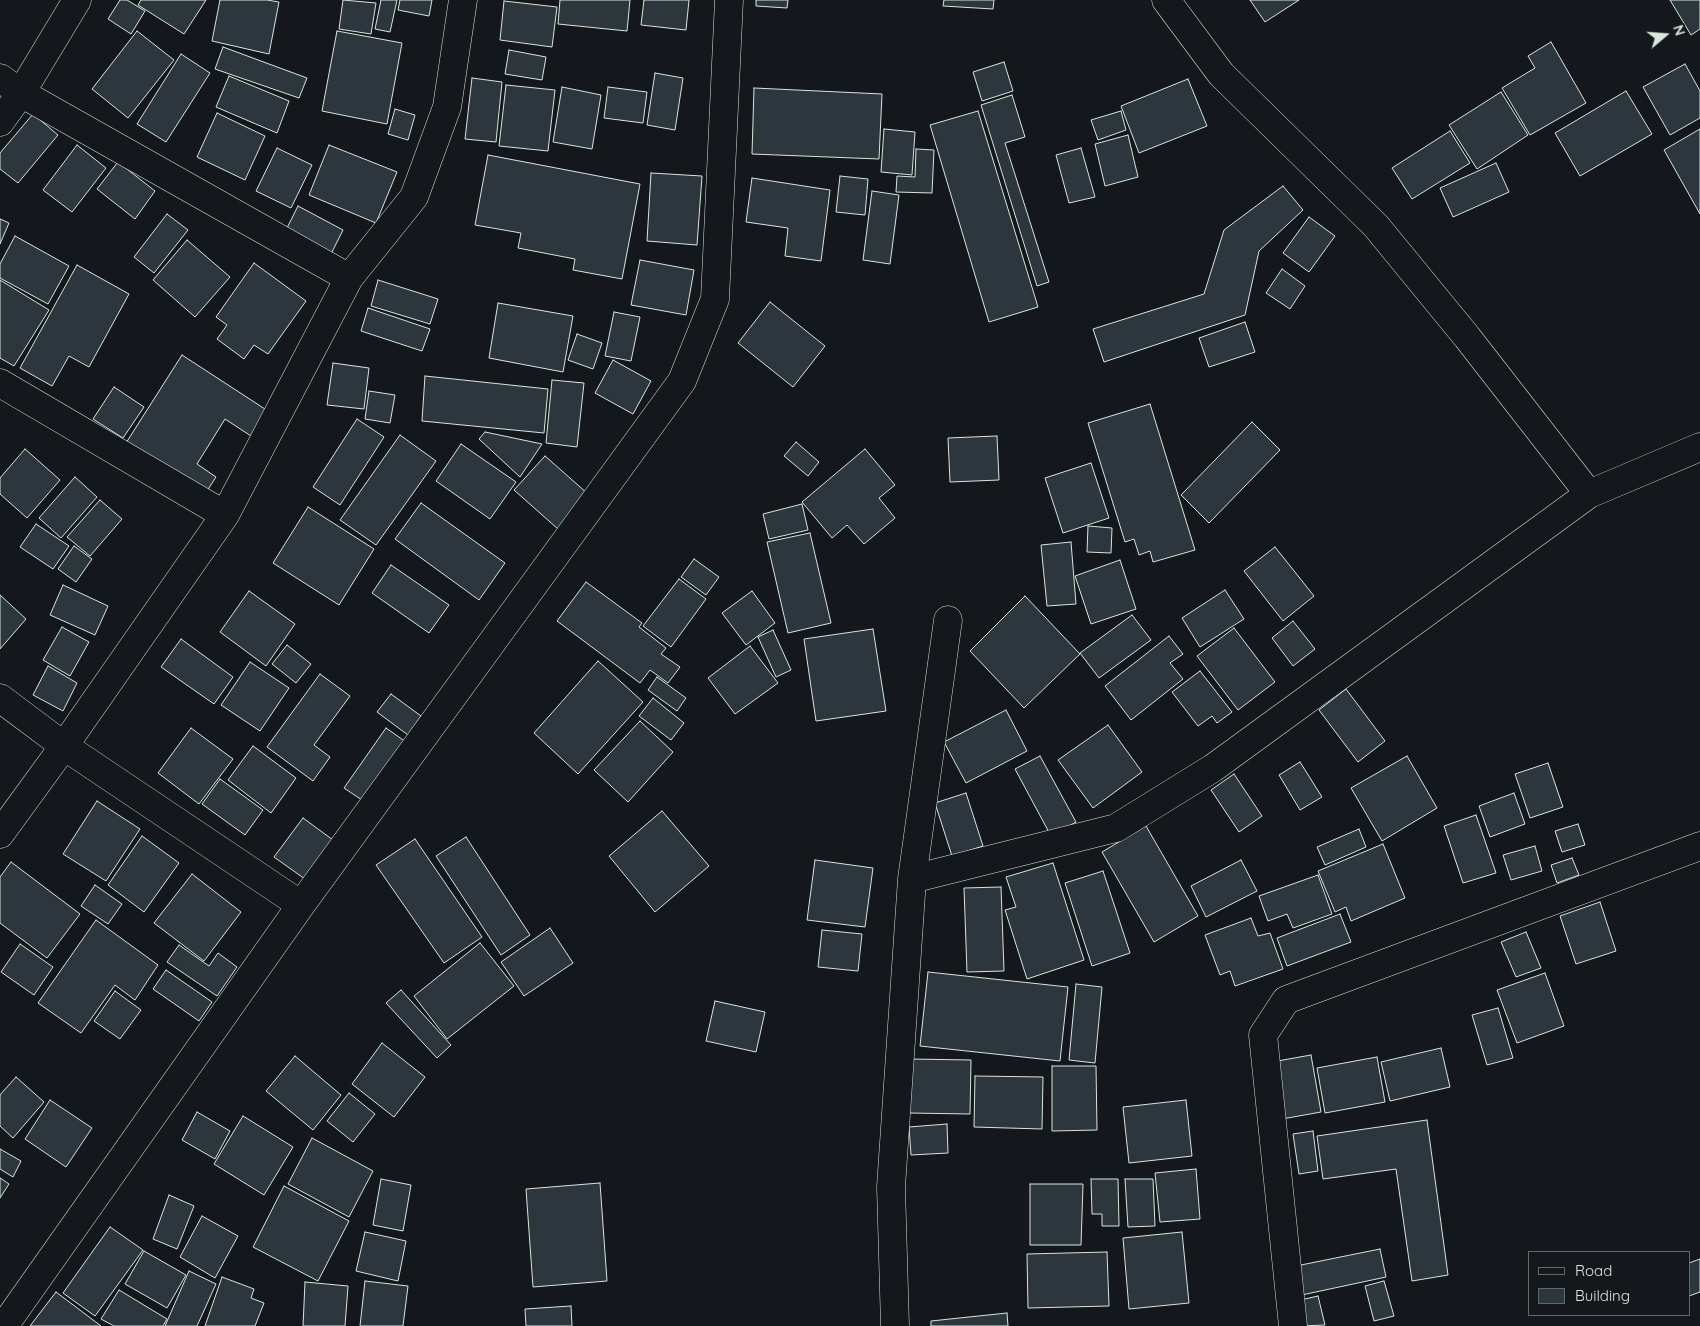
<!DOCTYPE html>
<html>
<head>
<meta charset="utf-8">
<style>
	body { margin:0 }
	#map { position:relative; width:1700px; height:1326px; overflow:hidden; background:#14181c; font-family:Quicksand,sans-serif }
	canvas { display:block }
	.legend { position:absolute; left:1528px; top:1251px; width:162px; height:65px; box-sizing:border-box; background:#14181c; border:1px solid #626a69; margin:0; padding:6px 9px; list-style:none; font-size:15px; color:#d8e6dc }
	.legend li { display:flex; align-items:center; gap:10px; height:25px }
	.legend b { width:25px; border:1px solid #626a69 }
	.north { position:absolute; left:1640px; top:10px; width:50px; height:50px; -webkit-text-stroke:4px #14181c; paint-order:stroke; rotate:72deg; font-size:14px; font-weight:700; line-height:20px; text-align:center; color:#d8e6dc }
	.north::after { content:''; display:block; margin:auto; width:18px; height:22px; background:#d8e6dc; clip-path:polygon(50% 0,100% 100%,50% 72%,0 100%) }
</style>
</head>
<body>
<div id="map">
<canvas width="1700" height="1326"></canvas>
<ul class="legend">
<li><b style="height:6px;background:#14181c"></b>Road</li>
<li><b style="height:14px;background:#2c363c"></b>Building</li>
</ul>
<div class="north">N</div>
</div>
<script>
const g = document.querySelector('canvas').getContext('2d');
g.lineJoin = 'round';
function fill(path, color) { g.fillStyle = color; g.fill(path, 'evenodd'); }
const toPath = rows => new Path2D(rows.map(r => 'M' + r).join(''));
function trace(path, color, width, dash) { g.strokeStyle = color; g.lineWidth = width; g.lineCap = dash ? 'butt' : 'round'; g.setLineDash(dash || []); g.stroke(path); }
const building = toPath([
	[120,0,127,0,145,11,131,34,108,19,120,0],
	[141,0,206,0,184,34,138,5,141,0],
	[220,0,267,0,279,2,269,54,212,41,220,0],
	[343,0,376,3,371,34,339,29,343,0],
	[381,0,397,0,390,32,375,29,381,0],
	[400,0,432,0,429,16,398,10,400,0],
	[560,0,630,0,627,31,558,24,560,0],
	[644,0,689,0,686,30,641,25,644,0],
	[756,0,788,0,787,8,756,6,756,0],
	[944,0,994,0,993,9,943,6,944,0],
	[1250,0,1299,0,1265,22,1250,0],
	[1670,0,1700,0,1700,29,1691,35,1670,0],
	[504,1,557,7,552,47,500,40,504,1],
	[137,31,174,60,128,118,92,89,137,31],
	[337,31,402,43,387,124,322,111,337,31],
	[1551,42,1586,103,1530,135,1502,88,1535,68,1528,56,1551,42],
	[223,47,307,78,299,98,215,69,223,47],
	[509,50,546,57,542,80,505,74,509,50],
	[181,54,210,73,166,142,137,124,181,54],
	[1004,62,1013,91,982,101,973,72,1004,62],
	[1685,64,1700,91,1700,118,1670,135,1643,87,1685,64],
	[655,73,683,78,675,130,647,125,655,73],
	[229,76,289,101,277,133,216,107,229,76],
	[472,78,502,82,496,142,465,139,472,78],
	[1188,79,1207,126,1139,153,1121,106,1188,79],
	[506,85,555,90,548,151,499,146,506,85],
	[562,87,601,95,592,149,553,142,562,87],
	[608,87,647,92,643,123,604,118,608,87],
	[754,88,882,94,879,159,752,154,754,88],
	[1626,91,1652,134,1580,176,1555,133,1626,91],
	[1501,92,1528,135,1477,169,1449,125,1501,92],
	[1012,95,1025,137,1005,143,1049,282,1037,286,981,105,1012,95],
	[395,109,415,115,408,140,388,134,395,109],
	[978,111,1038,307,989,322,930,125,978,111],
	[1121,111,1126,130,1098,140,1091,120,1121,111],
	[217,113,265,136,245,180,197,157,217,113],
	[33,114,58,135,18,183,0,169,0,153,33,114],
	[884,129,915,132,912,175,881,172,884,129],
	[1700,129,1700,214,1664,150,1700,129],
	[1450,131,1470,163,1412,199,1392,168,1450,131],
	[1128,135,1138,177,1105,186,1095,144,1128,135],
	[77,145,106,168,72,212,43,190,77,145],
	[329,145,397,172,376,223,309,195,329,145],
	[277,148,312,165,291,208,256,191,277,148],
	[1081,148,1095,197,1069,203,1056,155,1081,148],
	[916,149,934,150,932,193,896,192,897,176,915,177,916,149],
	[488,155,640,184,622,279,573,270,575,259,518,248,521,233,475,225,488,155],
	[118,162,155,191,135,219,97,189,118,162],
	[1496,163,1509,192,1453,217,1440,188,1496,163],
	[651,173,702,176,697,245,647,241,651,173],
	[840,176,868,179,865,215,836,212,840,176],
	[752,178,830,190,821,261,785,256,788,228,746,222,752,178],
	[1283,186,1303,210,1259,251,1245,315,1104,362,1093,329,1204,294,1224,230,1283,186],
	[872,191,899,195,890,264,863,260,872,191],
	[298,206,343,230,331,254,286,230,298,206],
	[167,214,188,230,154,273,134,257,167,214],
	[1309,217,1335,236,1309,272,1283,253,1309,217],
	[0,219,9,223,0,244,0,219],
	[15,236,69,266,48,304,0,278,0,264,15,236],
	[187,240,230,277,195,317,153,280,187,240],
	[640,260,694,270,686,315,631,305,640,260],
	[254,263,306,301,268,354,254,345,244,359,217,339,227,325,216,317,254,263],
	[77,265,129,294,89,367,69,356,52,386,20,368,77,265],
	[1282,269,1305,286,1290,309,1266,293,1282,269],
	[0,280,49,310,14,366,0,358,0,280],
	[378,280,438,299,430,324,371,306,378,280],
	[770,302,825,346,793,387,738,343,770,302],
	[498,303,573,316,563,372,489,358,498,303],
	[368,308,430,329,422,351,361,331,368,308],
	[614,312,640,317,631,361,605,356,614,312],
	[1245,322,1255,352,1209,367,1199,338,1245,322],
	[577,334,602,343,593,369,568,360,577,334],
	[182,355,268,411,251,436,225,419,197,464,216,477,205,494,126,443,182,355],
	[613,360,651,381,633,414,595,393,613,360],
	[333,363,369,368,364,409,327,405,333,363],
	[425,376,548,389,544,433,422,421,425,376],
	[552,380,584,383,577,447,546,443,552,380],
	[114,387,144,407,123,438,93,419,114,387],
	[369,391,395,395,390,423,365,419,369,391],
	[1150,404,1195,550,1153,562,1150,551,1139,555,1134,539,1125,542,1088,423,1150,404],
	[357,419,384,437,340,505,313,487,357,419],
	[1252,422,1280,450,1209,523,1181,495,1252,422],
	[485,432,542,444,520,477,479,439,485,432],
	[400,435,436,461,376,545,340,520,400,435],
	[997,436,999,480,950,482,948,438,997,436],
	[796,442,819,462,808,476,784,456,796,442],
	[461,444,516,482,490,519,436,481,461,444],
	[25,449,60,480,27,518,0,494,0,478,25,449],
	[865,449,895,485,879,498,895,518,864,544,847,525,832,538,802,502,865,449],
	[545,456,588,494,558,529,514,490,545,456],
	[1091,463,1109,518,1063,533,1045,478,1091,463],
	[75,477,97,497,61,538,39,518,75,477],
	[100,500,122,519,90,556,67,537,100,500],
	[421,503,505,563,479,600,395,539,421,503],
	[802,504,808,530,769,539,763,514,802,504],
	[308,507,374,549,339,605,273,563,308,507],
	[36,524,69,546,53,569,20,547,36,524],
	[1088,526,1112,528,1111,553,1087,552,1088,526],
	[810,533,831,623,788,633,767,542,810,533],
	[1071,542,1076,604,1047,606,1041,545,1071,542],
	[74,546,92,559,76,582,58,569,74,546],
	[1275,547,1314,596,1283,621,1244,571,1275,547],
	[694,559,719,577,706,595,681,577,694,559],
	[1120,560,1136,609,1091,624,1075,576,1120,560],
	[391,565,449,605,429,633,372,593,391,565],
	[679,579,706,599,671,647,643,626,679,579],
	[586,582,642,623,639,627,666,648,661,654,680,667,668,683,650,670,640,683,557,621,586,582],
	[63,585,108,606,95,635,50,615,63,585],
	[1225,590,1244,619,1200,647,1182,618,1225,590],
	[249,591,295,624,266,666,220,632,249,591],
	[752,591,775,623,746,645,722,613,752,591],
	[0,595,26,619,0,649,0,595],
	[1025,596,1080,654,1024,708,970,651,1025,596],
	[1132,615,1151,640,1099,678,1080,653,1132,615],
	[1293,621,1315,649,1293,666,1272,638,1293,621],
	[62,627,89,642,70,676,43,660,62,627],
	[1234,628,1275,682,1238,710,1197,656,1234,628],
	[873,629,886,711,816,721,804,639,873,629],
	[773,630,791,670,776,677,758,637,773,630],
	[1169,636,1183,654,1170,663,1183,679,1131,720,1105,686,1169,636],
	[181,639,233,677,214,704,161,667,181,639],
	[287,645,311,664,296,683,272,664,287,645],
	[750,646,778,683,735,714,708,678,750,646],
	[598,661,643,702,578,774,534,733,598,661],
	[250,662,289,688,260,731,221,705,250,662],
	[48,666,77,683,63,711,33,695,48,666],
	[1200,671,1232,712,1217,723,1212,716,1198,726,1172,692,1200,671],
	[320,674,350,696,314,745,330,757,313,781,267,747,320,674],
	[657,677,686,698,677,711,648,690,657,677],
	[1346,689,1385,741,1358,762,1319,710,1346,689],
	[391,694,421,716,408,735,377,712,391,694],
	[653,698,684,723,671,740,639,716,653,698],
	[1006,710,1027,751,966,783,944,742,1006,710],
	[640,721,673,752,628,802,594,770,640,721],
	[1108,725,1142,772,1093,808,1058,760,1108,725],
	[191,728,233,759,199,804,158,773,191,728],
	[386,728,406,742,365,802,344,788,386,728],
	[253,746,296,778,271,813,228,780,253,746],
	[1040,756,1076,822,1051,836,1015,769,1040,756],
	[1407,756,1437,808,1382,841,1351,788,1407,756],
	[1300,762,1322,797,1300,810,1279,775,1300,762],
	[1548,763,1563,807,1530,818,1515,774,1548,763],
	[1234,774,1262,816,1239,832,1211,790,1234,774],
	[220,779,263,810,245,835,202,804,220,779],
	[966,793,983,846,952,856,935,803,966,793],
	[1514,793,1525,824,1490,837,1479,806,1514,793],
	[97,801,140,829,106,881,63,854,97,801],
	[662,811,709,866,655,912,609,856,662,811],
	[1476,815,1496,873,1463,883,1444,826,1476,815],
	[303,818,333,840,305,879,274,857,303,818],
	[1578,824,1585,845,1562,852,1555,831,1578,824],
	[1146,826,1198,916,1154,942,1102,852,1146,826],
	[1359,829,1366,847,1325,865,1317,847,1359,829],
	[142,836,179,863,144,912,108,885,142,836],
	[466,837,530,935,501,955,436,856,466,837],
	[415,839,482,937,444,963,376,865,415,839],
	[1383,844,1405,898,1351,921,1346,907,1335,912,1318,871,1383,844],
	[1535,846,1542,871,1511,880,1503,855,1535,846],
	[1572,858,1579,875,1557,883,1551,865,1572,858],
	[815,860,873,868,865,927,807,920,815,860],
	[1241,860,1257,891,1206,917,1191,886,1241,860],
	[11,862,80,914,47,958,0,923,0,877,11,862],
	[1053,863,1084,960,1027,979,1005,910,1016,907,1006,877,1053,863],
	[1103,871,1130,953,1092,966,1065,883,1103,871],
	[192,874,241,912,204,961,154,923,192,874],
	[1318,875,1332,914,1293,928,1287,914,1268,921,1259,896,1318,875],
	[95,885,122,904,108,924,81,906,95,885],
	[1001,887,1004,971,967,972,964,888,1001,887],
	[1600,902,1616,951,1576,964,1560,916,1600,902],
	[1340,914,1351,942,1287,966,1277,938,1340,914],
	[1251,918,1258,936,1270,933,1283,969,1235,986,1230,971,1220,975,1205,935,1251,918],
	[96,920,158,965,135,1000,115,985,81,1033,38,1003,96,920],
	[550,928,573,963,524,996,501,962,550,928],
	[822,930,862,934,858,971,818,967,822,930],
	[1526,932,1541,968,1516,977,1501,942,1526,932],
	[480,943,514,986,447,1039,414,996,480,943],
	[20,944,53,967,34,995,1,972,20,944],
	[179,945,209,966,218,953,237,967,217,996,167,962,179,945],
	[166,970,212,1002,199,1021,153,989,166,970],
	[928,972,1068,987,1060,1061,920,1046,928,972],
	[1545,973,1564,1026,1517,1043,1497,990,1545,973],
	[1076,984,1102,987,1095,1063,1069,1060,1076,984],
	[401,990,451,1045,437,1058,386,1003,401,990],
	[115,991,141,1010,120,1039,94,1021,115,991],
	[715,1001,765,1012,756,1052,706,1041,715,1001],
	[1498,1008,1513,1058,1487,1065,1472,1015,1498,1008],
	[382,1043,425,1077,394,1117,352,1084,382,1043],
	[1441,1048,1450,1087,1390,1101,1381,1062,1441,1048],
	[1311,1055,1321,1112,1282,1119,1272,1062,1311,1055],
	[295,1056,341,1095,313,1130,266,1091,295,1056],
	[1377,1057,1385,1102,1325,1113,1317,1068,1377,1057],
	[909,1059,971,1060,970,1114,909,1113,909,1059],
	[1052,1066,1096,1066,1097,1130,1052,1131,1052,1066],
	[975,1076,1043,1077,1042,1129,974,1127,975,1076],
	[16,1077,44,1102,13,1138,0,1126,0,1095,16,1077],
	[349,1093,375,1114,353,1142,327,1121,349,1093],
	[50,1100,92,1128,66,1167,25,1139,50,1100],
	[1186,1100,1192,1156,1129,1163,1123,1107,1186,1100],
	[197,1112,230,1131,215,1159,182,1140,197,1112],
	[243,1116,293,1147,264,1195,214,1164,243,1116],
	[1427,1120,1448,1275,1412,1281,1396,1169,1323,1179,1317,1136,1427,1120],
	[947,1124,948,1153,911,1155,909,1127,947,1124],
	[1313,1131,1318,1171,1299,1174,1293,1134,1313,1131],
	[312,1138,373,1171,349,1217,288,1184,312,1138],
	[0,1149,21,1161,13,1177,0,1169,0,1149],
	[1196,1169,1200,1219,1160,1222,1155,1173,1196,1169],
	[0,1178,9,1184,0,1198,0,1178],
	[381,1179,411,1185,403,1231,373,1225,381,1179],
	[1091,1179,1118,1179,1119,1226,1102,1226,1102,1214,1092,1214,1091,1179],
	[1125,1179,1153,1179,1155,1226,1128,1227,1125,1179],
	[600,1183,607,1281,533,1287,526,1189,600,1183],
	[1030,1184,1083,1184,1081,1245,1030,1245,1030,1184],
	[284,1186,349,1221,318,1281,253,1247,284,1186],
	[169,1195,194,1206,177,1249,153,1239,169,1195],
	[202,1216,238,1236,215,1278,180,1257,202,1216],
	[110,1227,143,1250,95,1316,63,1293,110,1227],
	[365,1232,406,1241,398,1281,356,1271,365,1232],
	[1182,1232,1189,1303,1129,1309,1123,1238,1182,1232],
	[1380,1249,1386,1277,1297,1296,1291,1267,1380,1249],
	[144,1251,186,1275,167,1308,125,1284,144,1251],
	[1107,1252,1109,1306,1028,1308,1027,1254,1107,1252],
	[1700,1259,1700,1292,1689,1296,1689,1263,1700,1259],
	[189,1271,216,1284,197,1326,165,1326,189,1271],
	[222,1277,254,1289,251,1298,264,1303,255,1326,205,1326,222,1277],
	[365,1281,408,1286,403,1326,360,1326,365,1281],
	[1384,1281,1394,1316,1374,1321,1365,1286,1384,1281],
	[305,1282,348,1286,345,1326,303,1326,305,1282],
	[119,1290,167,1319,163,1326,114,1326,101,1319,119,1290],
	[56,1292,101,1326,30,1326,56,1292],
	[1318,1296,1325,1325,1302,1326,1296,1301,1318,1296],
	[571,1306,572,1326,526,1326,525,1309,571,1306],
	[1007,1313,1008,1326,931,1326,931,1321,1007,1313]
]);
const street = toPath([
	[1166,0,1221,74,1376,226,1467,337,1589,494],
	[0,78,21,93,349,278],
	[0,122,21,93,77,0],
	[0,383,225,515],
	[0,698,64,746,301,905],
	[0,834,64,746,225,515,349,278,414,197,447,107,463,0],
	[912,879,1116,828,1213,768,1589,494,1700,447],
	[4,1326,301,905,682,381,715,299,729,0],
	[895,1326,891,1187,912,879,948,620],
	[1293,1326,1263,1035,1286,1000,1700,846]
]);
fill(building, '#2c363c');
trace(building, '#d8e6dc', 1);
trace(street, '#d8e6dc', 29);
trace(street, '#14181c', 28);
</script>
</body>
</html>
